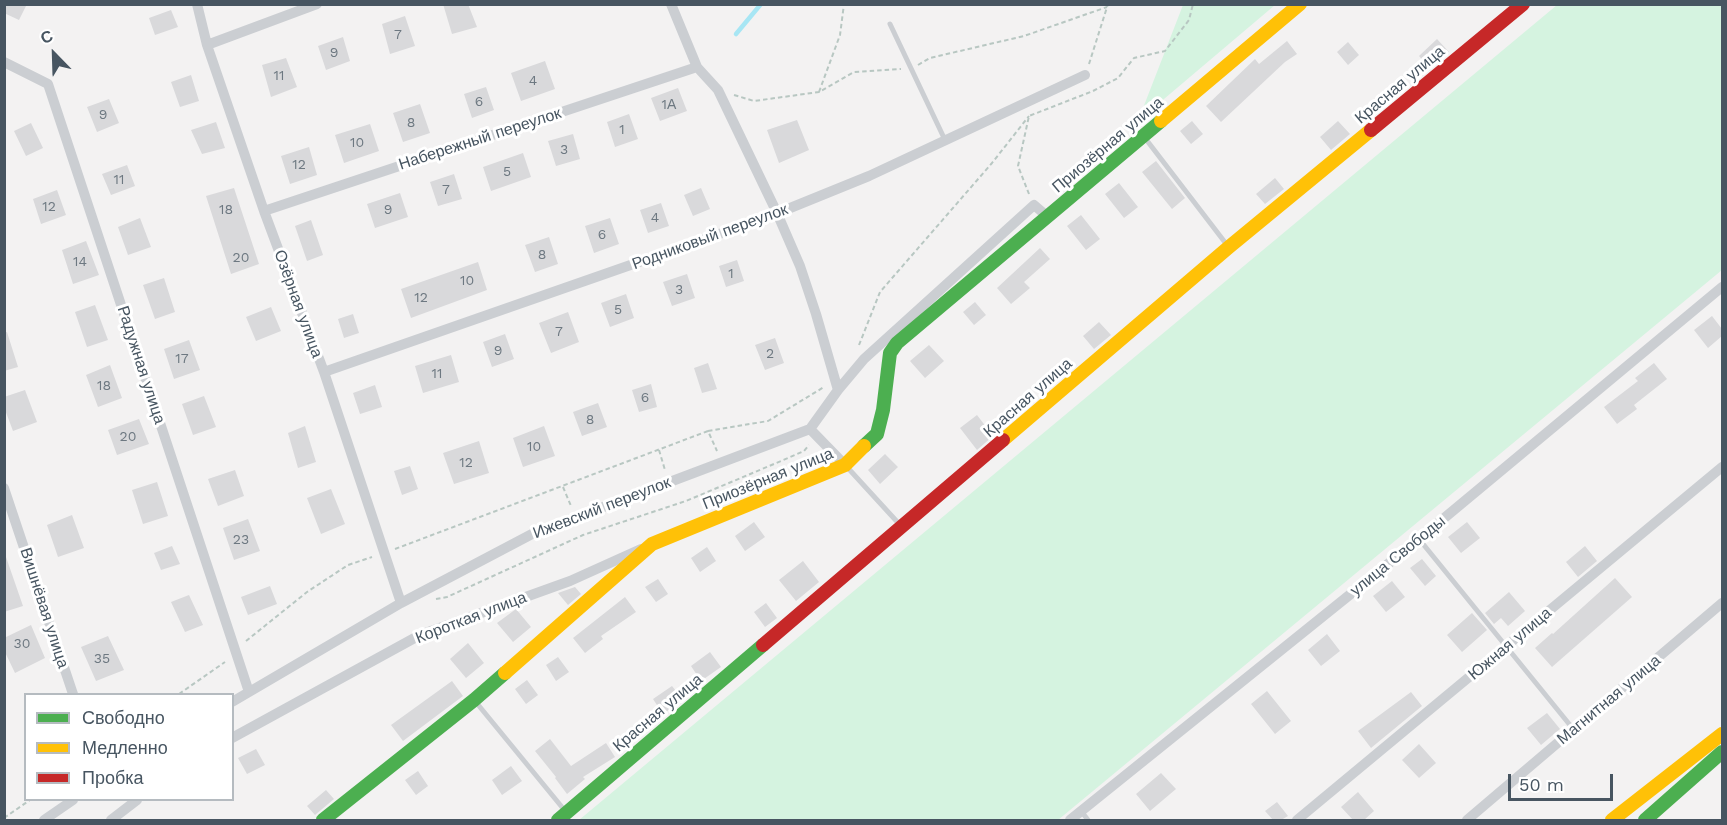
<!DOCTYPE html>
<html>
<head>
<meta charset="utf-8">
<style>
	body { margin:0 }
	#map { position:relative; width:1727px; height:825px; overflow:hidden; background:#f3f2f2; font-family:"Work Sans",sans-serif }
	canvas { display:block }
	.frame { position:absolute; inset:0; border:6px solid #475561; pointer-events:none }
	.legend { position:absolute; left:24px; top:693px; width:210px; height:108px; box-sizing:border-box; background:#fff; border:2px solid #b5bbc0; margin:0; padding:8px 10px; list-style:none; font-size:18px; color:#475561 }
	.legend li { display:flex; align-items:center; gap:12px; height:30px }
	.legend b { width:30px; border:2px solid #b5bbc0 }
	.north { position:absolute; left:24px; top:24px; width:60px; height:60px; -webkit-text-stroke:4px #fff; paint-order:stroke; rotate:337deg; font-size:16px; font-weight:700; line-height:24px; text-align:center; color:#475561 }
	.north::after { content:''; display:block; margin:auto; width:21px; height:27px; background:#475561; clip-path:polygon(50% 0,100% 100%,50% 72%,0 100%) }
	.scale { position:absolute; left:1508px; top:774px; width:105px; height:27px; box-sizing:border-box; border:3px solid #475561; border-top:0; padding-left:8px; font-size:18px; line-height:21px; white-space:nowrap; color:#475561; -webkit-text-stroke:4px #fff; paint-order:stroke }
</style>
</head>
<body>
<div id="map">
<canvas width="1727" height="825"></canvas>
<div class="frame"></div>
<ul class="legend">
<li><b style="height:8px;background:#4caf50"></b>Свободно</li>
<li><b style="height:8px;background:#ffc107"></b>Медленно</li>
<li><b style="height:8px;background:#c62828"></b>Пробка</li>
</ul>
<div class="north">С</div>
<div class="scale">50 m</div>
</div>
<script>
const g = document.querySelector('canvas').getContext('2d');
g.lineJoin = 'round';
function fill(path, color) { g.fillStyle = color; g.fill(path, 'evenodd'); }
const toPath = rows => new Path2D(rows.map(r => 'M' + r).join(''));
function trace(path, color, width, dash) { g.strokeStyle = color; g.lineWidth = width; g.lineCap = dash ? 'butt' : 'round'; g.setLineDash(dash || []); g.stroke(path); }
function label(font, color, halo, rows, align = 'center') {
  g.font = font + ' "Work Sans",sans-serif'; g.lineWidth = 6; g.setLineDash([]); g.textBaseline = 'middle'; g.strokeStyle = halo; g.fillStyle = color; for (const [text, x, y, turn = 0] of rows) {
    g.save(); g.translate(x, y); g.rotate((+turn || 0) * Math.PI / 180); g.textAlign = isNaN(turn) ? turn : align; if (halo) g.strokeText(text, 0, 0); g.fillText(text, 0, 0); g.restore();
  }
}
const green = toPath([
	[1183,5,1275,5,1138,121],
	[1557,5,1722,5,1722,270,1058,820,579,820]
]);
const stream = toPath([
	[736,34,761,4]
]);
const building = toPath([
	[4,4,27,4,19,20,4,13],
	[443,4,468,4,477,27,452,34],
	[171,10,178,27,155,35,149,18],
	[405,16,415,46,390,54,382,24],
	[343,37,350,61,326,70,318,46],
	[1437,39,1449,52,1430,68,1419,56],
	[1287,41,1297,54,1285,62,1221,122,1206,106,1255,59,1259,64],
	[1348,42,1359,55,1348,65,1337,52],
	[286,58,297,87,271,97,262,65],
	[545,61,555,89,521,101,511,73],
	[191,75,199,101,180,107,171,82],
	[486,87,494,110,472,118,464,94],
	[678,88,687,111,660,121,651,98],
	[109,99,119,123,97,132,87,107],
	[420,104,430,133,403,142,393,113],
	[629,114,638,139,615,147,607,122],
	[797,120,809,150,779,163,767,130],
	[1192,121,1203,134,1191,144,1180,131],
	[1338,121,1350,134,1331,150,1320,137],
	[216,122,225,148,202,154,191,130],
	[31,123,43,148,26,156,14,131],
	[370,124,379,151,344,163,335,135],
	[573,134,580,159,556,166,548,141],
	[309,147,317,175,290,184,281,156],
	[523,153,531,177,491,191,483,167],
	[1156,161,1185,198,1172,209,1142,172],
	[127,165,135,186,111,195,102,174],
	[454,174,462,199,438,206,430,182],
	[1275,178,1284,189,1265,204,1256,194],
	[1119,183,1138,207,1124,218,1105,194],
	[234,188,259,264,231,274,206,196],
	[701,188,710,209,693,216,684,195],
	[57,190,66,215,41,224,33,199],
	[400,193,408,217,375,228,367,204],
	[661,203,669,226,648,233,640,210],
	[1081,215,1100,239,1086,250,1067,226],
	[140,218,151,247,128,255,118,227],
	[610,218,619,244,594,253,585,226],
	[311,220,323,255,307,261,295,226],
	[549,237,558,264,535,272,525,245],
	[86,241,99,275,73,284,62,250],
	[1040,248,1050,259,1024,282,1030,288,1011,304,997,288],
	[737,260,744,281,726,287,719,266],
	[478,262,487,290,411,318,401,289],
	[687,274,695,298,672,306,663,282],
	[164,278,175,312,155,319,143,285],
	[626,294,634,318,610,327,601,303],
	[975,302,986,315,974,325,963,312],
	[95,305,108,340,87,347,75,312],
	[271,307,281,331,256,341,246,317],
	[568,312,579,342,551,353,539,323],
	[353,314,359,333,344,338,338,319],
	[1712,316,1722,329,1722,336,1708,348,1694,330],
	[1099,322,1111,335,1094,349,1083,336],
	[7,332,18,367,4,371,4,333],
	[505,334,514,359,492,367,483,342],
	[775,338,784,363,765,370,755,345],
	[189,340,200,370,174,379,164,349],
	[929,345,944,361,925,378,910,361],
	[451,355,459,382,423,393,415,366],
	[708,363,717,389,702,393,694,368],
	[1654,363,1667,379,1634,405,1637,409,1617,424,1604,407,1638,381,1635,378],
	[110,365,122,398,98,407,86,375],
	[651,384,657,407,639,412,632,390],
	[375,385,382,407,360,414,353,393],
	[25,390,37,422,13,431,4,407,4,397],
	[204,396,216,427,193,435,182,404],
	[598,403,607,427,582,436,573,412],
	[977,415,993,436,977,450,960,428],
	[139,419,149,444,117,455,108,430],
	[305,426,316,462,298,468,288,433],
	[544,426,555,456,523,467,513,438],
	[479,441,489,473,454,484,443,453],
	[885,454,898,467,880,484,868,470],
	[410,466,418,489,402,495,394,471],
	[235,470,244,496,218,506,208,479],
	[157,482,168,516,143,524,132,490],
	[331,489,345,524,321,534,307,498],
	[72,515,84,548,58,557,47,525],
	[248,519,260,551,234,560,223,528],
	[754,522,765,537,745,551,735,536],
	[1467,522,1480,538,1461,553,1448,537],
	[172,546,180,564,161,570,154,553],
	[1585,546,1597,561,1578,577,1566,562],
	[707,547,716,561,700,572,691,558],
	[4,557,6,557,23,606,4,612],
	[1422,559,1436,576,1425,586,1410,568],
	[803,561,819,582,796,601,779,580],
	[1615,578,1632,597,1552,667,1535,648,1552,633,1553,634],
	[658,579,668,594,656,602,645,587],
	[1392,581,1405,597,1386,612,1373,596],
	[270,586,277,604,248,615,241,597],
	[575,587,581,594,568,605,558,593],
	[1509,592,1525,611,1508,626,1501,618,1494,624,1485,613],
	[189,595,203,625,185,632,171,602],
	[625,597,636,612,601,636,603,639,585,653,573,638],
	[766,603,777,618,765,627,754,612],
	[516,609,531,627,513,642,497,623],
	[1472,613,1487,630,1462,652,1447,635],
	[31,625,45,658,15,673,4,650,4,638],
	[1327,634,1340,651,1321,666,1308,650],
	[108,636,124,670,96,681,81,647],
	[468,643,484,663,466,678,450,659],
	[710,652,721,667,701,681,691,666],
	[558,657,569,672,556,681,546,665],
	[527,680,538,695,526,704,515,689],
	[452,681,463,696,403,741,391,725],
	[672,686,683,700,663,714,653,699],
	[1267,691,1291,721,1275,734,1251,704],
	[1411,692,1422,706,1371,748,1358,731],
	[1547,713,1560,729,1541,745,1527,728],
	[550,739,571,766,606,743,615,757,583,777,585,779,567,794,555,778,556,777,535,751],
	[1419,744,1436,763,1419,778,1402,760],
	[256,749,265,765,247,774,238,758],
	[511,766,522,781,502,795,492,780],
	[418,771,428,786,416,795,405,780],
	[1161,773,1176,789,1150,811,1136,794],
	[326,790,334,799,315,815,307,806],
	[1358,792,1374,811,1364,820,1353,820,1341,807],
	[1277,802,1288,816,1281,820,1273,820,1265,811]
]);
const path = toPath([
	[1089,64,1108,4],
	[918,65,930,58,1024,36,1107,7],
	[819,92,840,35,844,4],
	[734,95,754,101,819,92,854,72,901,69],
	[1029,194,1018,166,1029,116,1093,91,1118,78,1134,58,1165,51,1189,20,1193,4],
	[859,345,880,292,992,163,1029,116],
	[708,431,768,421,824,387],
	[659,450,665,470],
	[563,487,571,506],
	[395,549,708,431,717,451],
	[436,599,447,597,583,535,686,501,774,464,804,451,809,445],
	[246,641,307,592,348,565,372,557],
	[179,694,225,662],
	[4,818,30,800]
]);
const lane = toPath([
	[890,24,945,140],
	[1145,138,1227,245],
	[847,467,901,526],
	[1419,539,1574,730],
	[475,701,566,812],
	[1081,811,1088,820]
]);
const street = toPath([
	[197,4,207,45,264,211,324,372,401,603],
	[671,4,697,67,718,90,777,213,800,266,816,314,838,390,810,429],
	[207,45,317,4],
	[4,62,48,84,249,692],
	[264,211,697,67],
	[324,372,768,217,869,176,1085,75],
	[838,390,864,359,1034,205,1048,217],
	[810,429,845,465],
	[4,488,73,694],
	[232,702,401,603,532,534,810,429],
	[232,738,420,635,570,581,641,549],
	[44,820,73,800],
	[111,820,137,800],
	[1070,820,1419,539,1722,287],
	[1297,820,1722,467],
	[1467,820,1722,603]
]);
const fast = toPath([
	[864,446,877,434,883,410,890,353,897,343,1161,121],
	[323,820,474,700,505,673],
	[558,820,763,645],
	[1645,820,1722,752]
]);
const slow = toPath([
	[1161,121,1300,4],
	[1003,440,1229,247,1371,130],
	[505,673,652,544,845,465,864,446],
	[1612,820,1722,734]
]);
const jam = toPath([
	[1371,130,1523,4],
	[763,645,1003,440]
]);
const numberNames = [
	["7",398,35],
	["9",334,53],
	["11",279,76],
	["4",533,81],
	["6",479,102],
	["1А",669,105],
	["9",103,115],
	["8",411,123],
	["1",622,130],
	["10",357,143],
	["3",564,150],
	["12",299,165],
	["5",507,172],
	["11",119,180],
	["7",446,190],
	["12",49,207],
	["18",226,210],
	["9",388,210],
	["4",655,218],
	["6",602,235],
	["8",542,255],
	["20",241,258],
	["14",80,262],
	["1",731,274],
	["10",467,281],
	["3",679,290],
	["12",421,298],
	["5",618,310],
	["7",559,332],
	["9",498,351],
	["2",770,354],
	["17",182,359],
	["11",437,374],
	["18",104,386],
	["6",645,398],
	["8",590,420],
	["20",128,437],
	["10",534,447],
	["12",466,463],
	["23",241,540],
	["30",22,644],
	["35",102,659]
];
const streetNames = [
	["Красная улица",1400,85,-40],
	["Набережный переулок",480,139,-18],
	["Приозёрная улица",1108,145,-40],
	["Родниковый переулок",710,237,-20],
	["Озёрная улица",298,304,70],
	["Радужная улица",141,365,72],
	["Красная улица",1028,398,-41],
	["Приозёрная улица",768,479,-22],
	["Ижевский переулок",602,508,-21],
	["улица Свободы",1398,556,-39],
	["Вишнёвая улица",44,608,72],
	["Короткая улица",471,618,-21],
	["Южная улица",1510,644,-40],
	["Магнитная улица",1609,700,-40],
	["Красная улица",658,713,-40]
];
fill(green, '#d5f3e0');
trace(stream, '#a7e6f4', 4.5);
fill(building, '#d9d9db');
trace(path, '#b8c7c2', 2, [4.5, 3]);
trace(lane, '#cbced2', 5);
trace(street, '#cbced2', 10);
trace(fast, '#4caf50', 14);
trace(slow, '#ffc107', 14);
trace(jam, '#c62828', 14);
label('14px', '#6d7881', null, numberNames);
label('16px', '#475561', '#fff', streetNames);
</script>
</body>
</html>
